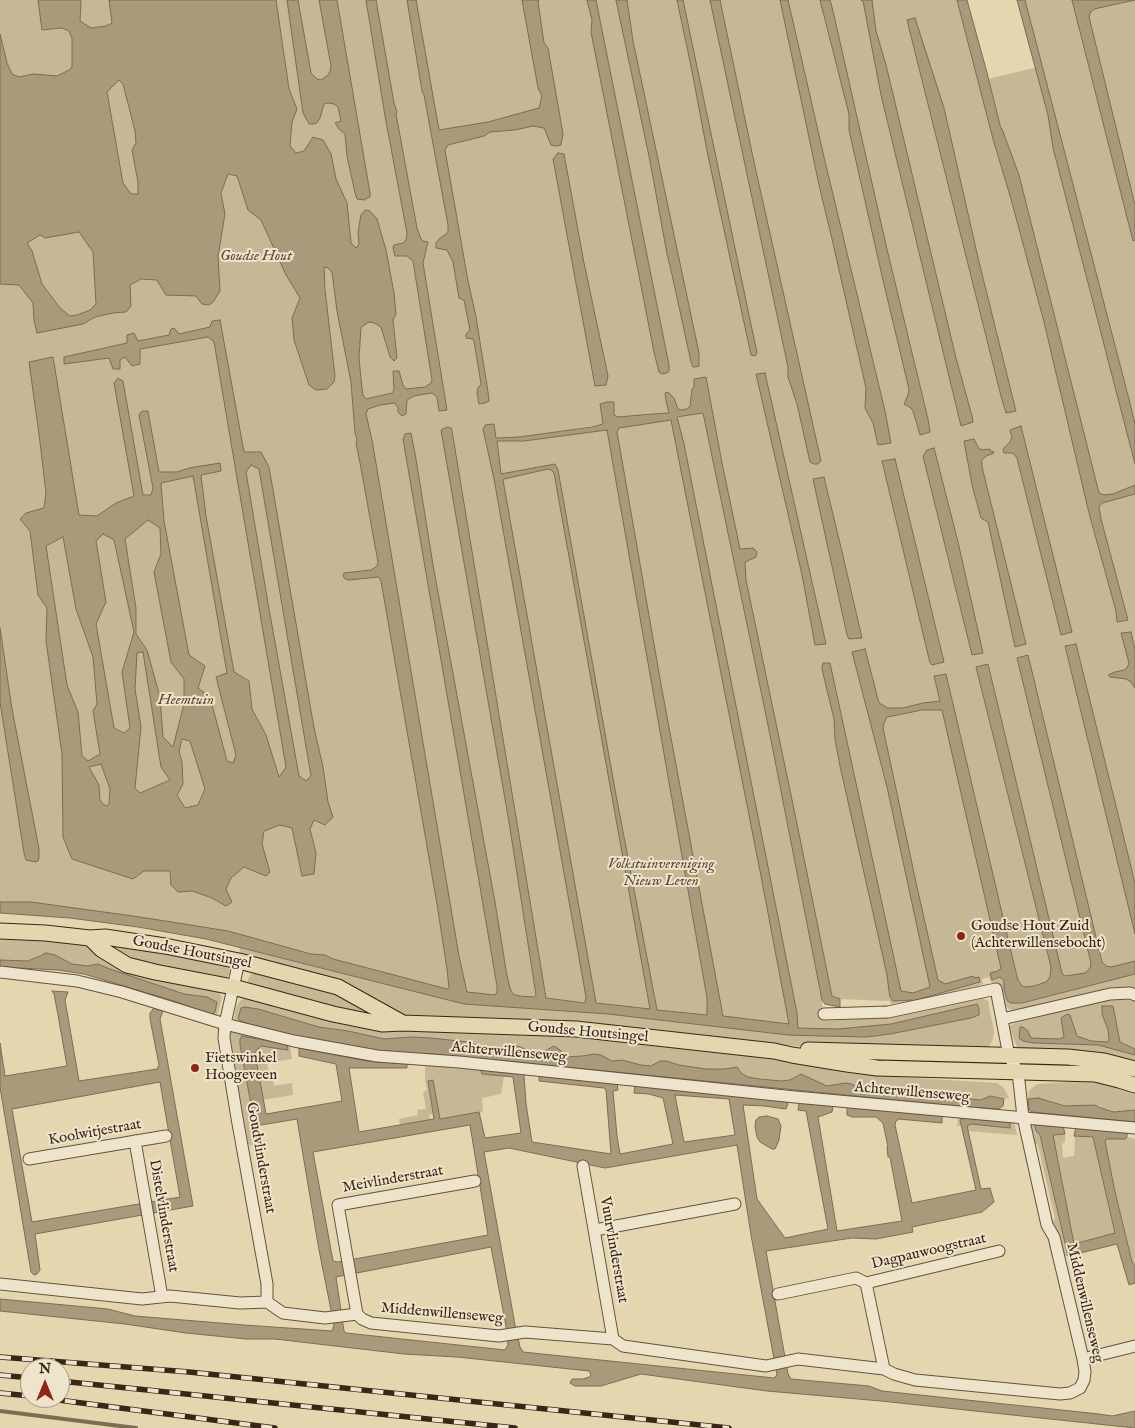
<!DOCTYPE html>
<html>
<head>
<meta charset="utf-8">
<style>
	body { margin:0 }
	#map { position:relative; width:1135px; height:1428px; overflow:hidden; background:#e4d6af; font-family:"IM FELL English",serif }
	canvas { display:block }
	.north { position:absolute; left:20px; top:1358px; width:50px; height:50px; box-sizing:border-box; background:#ede4cb; border:1px solid #a59883; border-radius:50%; rotate:0deg; font-size:14px; font-weight:700; line-height:20px; text-align:center; color:#392618 }
	.north::after { content:''; display:block; margin:auto; width:18px; height:22px; background:#8f2418; clip-path:polygon(50% 0,100% 100%,50% 72%,0 100%) }
</style>
</head>
<body>
<div id="map">
<canvas width="1135" height="1428"></canvas>
<div class="north">N</div>
</div>
<script>
const g = document.querySelector('canvas').getContext('2d');
g.lineJoin = 'round';
function fill(path, color) { g.fillStyle = color; g.fill(path, 'evenodd'); }
const toPath = rows => new Path2D(rows.map(r => 'M' + r).join(''));
function trace(path, color, width, dash) { g.strokeStyle = color; g.lineWidth = width; g.lineCap = dash ? 'butt' : 'round'; g.setLineDash(dash || []); g.stroke(path); }
function label(font, color, halo, rows, align = 'center') {
  g.font = font + ' "IM FELL English",serif'; g.lineWidth = 4; g.setLineDash([]); g.textBaseline = 'middle'; g.strokeStyle = halo; g.fillStyle = color; for (const [text, x, y, turn = 0] of rows) {
    g.save(); g.translate(x, y); g.rotate((+turn || 0) * Math.PI / 180); g.textAlign = isNaN(turn) ? turn : align; if (halo) g.strokeText(text, 0, 0); g.fillText(text, 0, 0); g.restore();
  }
}
const green = toPath([
	[0,0,962,0,988,79,1042,66,1025,0,1073,0,1079,3,1135,0,1135,970,1026,995,1000,976,1004,981,1004,989,1022,1003,1135,974,1135,990,1124,988,1101,990,1016,1010,1009,1009,1004,1005,998,982,993,983,990,981,989,977,982,979,983,984,979,986,936,997,904,1003,894,1004,891,1004,889,1001,840,999,832,996,708,408,497,441,524,441,618,428,703,413,769,730,822,1000,823,1021,882,1018,982,996,982,998,988,1001,994,1031,993,1039,990,1045,984,1049,807,1047,622,1028,404,1016,239,958,240,948,464,1004,608,1014,788,1035,867,1037,890,1034,978,1016,977,1004,891,1024,838,1029,798,1028,789,1024,546,998,451,428,448,427,543,1004,403,985,158,924,0,911],
	[0,939,67,942,82,944,217,990,222,997,218,1014,214,1015,174,1005,174,1001,212,1015,215,1012,217,1002,207,997,184,994,110,969,99,964,88,966,72,964,55,955,41,954,28,961,0,960],
	[106,940,228,966,230,971,229,974,225,980,152,968,105,946],
	[255,973,333,991,378,1015,373,1016,254,988,248,984,248,979,251,974],
	[249,996,431,1030,592,1038,631,1041,792,1062,866,1073,914,1078,997,1083,1004,1088,1009,1098,1004,1099,990,1096,981,1100,958,1096,952,1093,943,1097,937,1096,918,1088,884,1087,870,1093,863,1091,852,1084,845,1083,827,1086,813,1081,805,1075,798,1075,790,1080,781,1081,748,1077,741,1073,736,1067,725,1069,706,1069,679,1065,666,1061,660,1061,651,1066,641,1065,622,1060,612,1061,601,1055,594,1054,582,1056,565,1057,560,1050,554,1046,543,1052,532,1052,513,1044,504,1047,484,1048,468,1042,411,1037,384,1039,348,1031,319,1027,258,1009,245,1007,261,1028,235,1023,234,1019,236,1007,240,1001],
	[1116,999,1135,1001,1135,1049,1120,1042,1113,1006,1102,1007,1102,1014,1108,1030,1109,1039,1108,1042,1091,1041,1077,1036,1070,1015,1061,1018,1064,1037,1059,1039,1031,1038,1028,1031,1033,1043,1098,1045,1135,1055,1135,1064,1018,1050,1009,1026,1016,1023,1092,1002],
	[233,1030,290,1044,292,1059,267,1063,270,1077,272,1076,274,1086,292,1083,293,1095,263,1100,257,1066,254,1063,253,1059,256,1051,261,1046,268,1047,240,1039,240,1045,255,1126,257,1146,252,1146,248,1144,230,1040,231,1032],
	[425,1065,480,1068,482,1074,504,1076,501,1094,482,1098,483,1112,440,1119,433,1080,428,1081,433,1114,429,1115,430,1120,400,1125,399,1119,418,1115,417,1110,426,1109,423,1092,427,1090,425,1080],
	[1070,1082,1104,1083,1135,1092,1135,1110,1114,1112,1107,1110,1100,1106,1065,1106,1038,1098,1028,1099,1029,1091,1037,1084],
	[958,1117,1013,1118,1017,1135,968,1131,967,1126,971,1124,1010,1128,1010,1121,960,1120,961,1126,957,1126],
	[1037,1120,1036,1131,1040,1135,1068,1256,1063,1256,1052,1223,1055,1219,1038,1145,1033,1143,1030,1128,1031,1125],
	[1065,1134,1065,1142,1062,1144,1063,1158,1074,1156,1075,1139,1074,1136,1093,1137,1115,1233,1074,1244,1053,1135],
	[1127,1137,1135,1139,1135,1266,1132,1262,1115,1192,1105,1140,1106,1139,1124,1139]
]);
const water = toPath([
	[38,0,81,0,80,21,91,28,106,26,112,23,109,0,276,0,289,89,297,109,292,122,290,146,296,153,304,151,313,137,323,140,331,154,336,179,347,203,351,243,356,248,359,244,358,232,361,215,365,210,370,211,377,219,386,250,394,293,396,314,393,320,397,358,394,361,390,357,381,327,374,323,369,322,364,325,361,328,359,358,362,389,363,395,366,399,392,393,394,390,393,371,399,371,403,385,406,389,425,387,431,383,432,380,413,261,407,256,395,256,393,248,394,245,403,243,406,240,407,233,385,116,366,0,376,0,394,103,397,112,396,114,417,228,421,239,423,241,428,242,423,263,447,410,439,411,437,397,432,393,414,396,407,400,406,414,402,416,398,412,398,407,394,403,380,405,368,409,366,414,372,440,459,956,467,992,495,995,497,992,497,986,403,439,405,434,411,433,416,459,433,565,495,902,507,976,511,991,513,994,519,996,534,997,536,995,509,822,441,430,447,427,451,428,452,431,546,998,585,1003,586,997,494,479,483,429,485,425,494,424,496,438,519,437,592,427,603,424,600,404,607,402,614,402,614,415,618,417,653,414,669,413,666,401,665,393,668,392,674,398,678,409,681,410,687,409,690,406,692,389,694,387,694,379,706,377,722,463,740,549,753,548,757,552,756,557,745,562,746,580,796,819,832,996,840,999,840,1007,825,1004,822,1000,769,730,703,413,677,417,684,444,797,1013,798,1028,838,1029,891,1024,977,1004,979,1008,979,1015,971,1018,890,1034,867,1037,821,1036,788,1035,608,1014,464,1004,206,939,138,927,70,918,0,913,0,902,31,902,140,917,228,931,311,954,325,955,333,959,360,966,447,989,449,988,447,969,437,904,381,581,379,577,348,580,345,579,343,576,344,573,371,570,377,566,378,562,360,463,356,443,357,439,355,433,351,382,337,311,332,272,328,268,324,267,325,290,335,376,334,382,327,389,316,390,309,385,294,340,292,318,300,298,286,275,261,220,248,210,237,176,228,174,221,193,225,214,218,256,220,291,213,302,209,305,202,304,196,296,166,295,157,280,141,279,130,285,131,306,126,312,113,313,95,317,83,324,37,333,34,320,33,303,19,285,0,284,0,34,7,63,12,74,19,77,33,74,57,76,69,70,72,67,72,38,69,31,62,28,42,30,38,0],
	[119,80,123,84,135,131,136,143,132,150,138,182,138,194,131,194,123,183,107,92,119,80],
	[79,232,93,252,96,304,90,310,77,315,70,316,60,308,42,284,32,251,27,243,40,235,45,238,79,232],
	[671,420,761,876,789,1024,723,1016,662,690,617,432,619,428,671,420],
	[607,430,707,998,707,1015,657,1010,616,795,558,470,555,464,501,474,497,441,524,441,607,430],
	[548,469,551,470,554,473,650,1009,596,1003,503,480,504,479,548,469],
	[287,0,298,0,311,73,317,79,321,80,327,76,330,72,331,66,319,0,337,0,370,193,370,197,364,200,357,199,355,193,347,156,345,134,339,129,335,123,341,121,338,107,334,104,328,103,324,104,320,118,317,123,314,124,309,124,303,113,287,0],
	[407,0,416,0,439,130,488,122,539,108,542,96,538,88,522,0,539,0,538,2,544,43,548,48,563,134,561,145,555,146,551,145,544,128,533,126,515,130,490,132,484,136,448,145,445,150,468,281,476,317,488,392,489,401,485,403,479,404,477,392,478,388,481,384,474,341,473,339,466,338,466,334,470,330,464,300,459,298,453,262,447,250,436,248,436,243,440,238,448,233,448,225,424,95,422,91,407,0],
	[587,0,596,0,669,365,669,371,667,373,662,374,659,372,654,352,591,32,592,20,587,0],
	[616,0,627,0,633,41,699,353,699,366,695,367,693,367,691,362,671,270,667,254,650,161,616,0],
	[677,0,683,0,757,353,755,356,751,355,707,151,691,66,677,0],
	[710,0,720,0,754,162,821,461,818,464,814,464,810,462,797,404,788,377,788,367,710,0],
	[780,0,788,0,824,157,885,411,891,443,878,445,873,423,865,408,866,388,832,239,819,185,780,0],
	[820,0,830,0,833,11,886,245,928,419,930,432,920,435,913,411,911,408,904,404,908,395,909,389,882,276,849,130,849,114,820,0],
	[861,0,872,0,876,31,886,65,956,358,972,416,973,422,961,426,881,95,863,1,861,0],
	[957,0,967,0,986,69,1001,129,1002,129,1019,175,1099,493,1104,495,1113,494,1135,485,1135,494,1102,503,1099,507,1101,519,1128,620,1117,622,1116,611,1089,513,1044,322,1011,199,993,139,957,0],
	[1017,0,1025,0,1131,407,1135,424,1135,464,1053,148,1048,115,1017,0],
	[1072,0,1135,0,1094,9,1090,13,1089,17,1135,205,1135,240,1133,241,1072,0],
	[915,18,944,108,979,262,1016,411,1006,413,1002,400,907,20,915,18],
	[558,153,564,154,584,263,608,376,606,385,595,386,553,159,558,153],
	[220,320,244,452,261,452,269,467,314,728,323,767,328,802,333,817,325,825,314,820,310,829,316,853,314,874,302,876,292,828,280,825,264,831,262,844,270,872,266,876,244,867,231,878,226,889,232,902,226,906,212,898,192,891,178,892,171,885,170,871,144,871,133,879,72,859,63,837,62,754,46,641,47,608,38,595,30,531,20,519,26,513,44,508,46,493,39,434,29,362,53,357,79,515,97,516,116,503,134,496,114,383,118,378,123,381,143,495,151,495,153,488,139,415,142,411,148,411,159,472,177,472,189,468,220,463,221,471,201,475,206,516,234,672,249,681,252,709,266,735,279,777,286,767,214,342,208,337,140,349,140,364,132,366,125,357,120,360,120,369,113,369,109,358,64,364,64,357,127,343,127,335,134,333,138,341,169,335,171,329,174,328,179,334,210,327,212,321,220,320],
	[251,465,259,469,311,776,306,781,299,776,268,603,246,472,251,465],
	[193,476,227,673,216,677,236,755,233,763,227,761,210,697,198,688,205,666,189,655,164,521,161,483,193,476],
	[148,520,160,528,161,554,154,572,171,662,184,679,184,704,173,747,163,737,160,697,147,650,136,634,136,608,125,539,148,520],
	[103,534,114,540,134,632,122,672,130,728,124,733,114,728,96,624,106,602,96,541,103,534],
	[63,537,76,609,93,657,97,704,93,711,100,754,88,761,82,756,78,712,67,685,46,546,63,537],
	[143,652,161,767,170,780,140,793,135,788,141,727,135,689,137,653,143,652],
	[182,739,190,741,205,789,198,805,185,808,177,795,183,784,182,762,179,751,182,739],
	[101,764,110,789,109,804,107,806,103,804,100,800,99,785,89,767,101,764],
	[765,373,826,644,815,645,802,575,756,374,765,373],
	[1021,426,1072,632,1061,635,1017,458,1013,453,1004,453,1003,449,1010,442,1012,437,1010,430,1021,426],
	[974,439,978,447,981,450,990,449,991,452,993,451,994,453,986,456,982,460,982,467,1026,644,1015,647,988,522,981,518,972,485,964,441,974,439],
	[934,448,958,542,983,653,972,655,923,456,927,450,934,448],
	[895,459,944,662,932,665,930,663,882,461,895,459],
	[824,477,843,556,862,638,849,639,847,635,813,479,824,477],
	[0,628,12,709,39,849,39,857,38,861,36,862,26,860,24,853,0,702,0,628],
	[1131,632,1135,650,1135,688,1131,682,1126,679,1110,677,1108,675,1115,672,1124,670,1127,668,1129,663,1121,633,1131,632],
	[1076,644,1135,883,1135,934,1065,646,1076,644],
	[865,649,879,703,888,708,903,708,923,703,940,701,934,676,946,674,1013,960,1018,980,1022,986,1026,987,1034,986,1046,982,1050,977,1051,967,976,667,988,664,1062,973,1065,976,1085,973,1090,968,1091,963,1017,658,1028,655,1102,962,1106,966,1111,967,1135,961,1135,974,1022,1003,1010,1003,1007,1000,1004,989,1004,981,1000,977,992,980,990,973,998,971,1001,968,942,710,922,710,887,717,884,723,883,728,917,887,938,980,945,984,973,976,974,978,979,977,980,982,916,1000,893,1001,890,997,889,991,887,975,840,766,835,739,834,719,822,669,823,663,830,663,901,991,913,993,930,987,887,787,852,652,865,649],
	[46,953,55,955,72,964,88,966,98,964,110,969,184,994,207,997,217,1002,215,1012,212,1015,174,1001,84,974,58,970,0,967,0,960,28,961,46,953],
	[52,991,68,992,65,1000,79,1081,157,1069,159,1065,150,1019,150,1013,154,1008,163,1011,160,1019,193,1206,35,1234,40,1270,37,1274,34,1275,31,1272,0,1087,0,1043,5,1076,67,1066,58,1015,54,994,52,991],
	[160,1082,180,1197,32,1222,12,1109,160,1082],
	[1102,1006,1113,1006,1120,1042,1135,1049,1135,1055,1098,1045,1033,1043,1023,1041,1019,1038,1020,1027,1023,1027,1028,1031,1031,1038,1059,1039,1064,1037,1061,1018,1067,1014,1070,1015,1077,1036,1091,1041,1108,1042,1109,1039,1108,1030,1102,1014,1102,1006],
	[245,1007,258,1009,319,1027,348,1031,384,1039,411,1037,431,1038,468,1042,484,1048,504,1047,513,1044,532,1052,543,1052,554,1046,560,1050,565,1057,582,1056,594,1054,601,1055,612,1061,622,1060,641,1065,651,1066,660,1061,666,1061,679,1065,706,1069,725,1069,737,1067,741,1073,748,1077,760,1079,781,1081,790,1080,801,1074,827,1086,845,1083,852,1084,863,1091,870,1093,884,1087,918,1088,937,1096,943,1097,946,1094,952,1093,971,1099,981,1100,990,1096,1004,1099,1003,1106,998,1109,966,1107,515,1062,432,1054,376,1052,317,1041,261,1028,243,1022,238,1019,241,1008,245,1007],
	[242,1036,287,1044,288,1050,261,1046,256,1051,254,1059,254,1063,257,1065,266,1114,342,1101,336,1064,299,1056,299,1048,367,1061,407,1064,407,1068,349,1068,359,1132,434,1119,428,1081,433,1080,440,1119,479,1112,485,1138,521,1133,513,1077,482,1074,480,1068,519,1072,524,1075,526,1104,532,1142,611,1154,606,1090,604,1088,539,1081,539,1076,617,1083,618,1090,613,1091,617,1136,620,1154,673,1144,663,1098,649,1094,634,1093,635,1083,785,1099,788,1104,786,1109,764,1106,743,1105,757,1199,785,1238,828,1229,806,1111,798,1110,799,1104,803,1102,828,1103,833,1106,832,1112,818,1117,837,1231,902,1221,890,1157,888,1157,887,1147,888,1147,883,1123,876,1117,852,1117,847,1115,847,1108,850,1106,942,1116,942,1123,899,1119,896,1121,895,1125,912,1203,976,1190,960,1120,966,1118,1010,1121,1010,1128,971,1124,967,1126,981,1189,990,1188,994,1202,982,1212,912,1227,913,1232,876,1239,852,1238,766,1251,788,1374,791,1379,869,1386,882,1391,1099,1414,1112,1416,1135,1411,1135,1428,881,1401,767,1391,641,1374,601,1386,575,1386,570,1383,572,1379,583,1379,589,1377,591,1375,589,1371,457,1357,404,1354,275,1339,246,1339,186,1333,125,1324,0,1311,0,1299,108,1309,135,1316,244,1325,332,1331,334,1325,319,1250,297,1119,255,1126,240,1045,240,1039,242,1036],
	[675,1095,729,1099,735,1135,684,1142,675,1095],
	[470,1125,488,1235,338,1262,333,1261,313,1152,470,1125],
	[737,1145,751,1235,777,1375,774,1378,523,1352,520,1347,515,1325,484,1152,509,1148,605,1168,737,1145],
	[491,1247,506,1326,508,1345,505,1350,346,1333,344,1331,336,1277,491,1247],
	[1038,1098,1065,1106,1094,1105,1107,1110,1114,1112,1135,1110,1135,1122,1032,1112,1029,1110,1028,1099,1038,1098],
	[767,1116,778,1119,781,1126,779,1140,775,1149,772,1149,760,1142,757,1137,755,1126,756,1120,759,1117,767,1116],
	[1037,1123,1063,1126,1065,1134,1053,1135,1074,1244,1115,1233,1093,1137,1074,1136,1076,1127,1123,1131,1127,1133,1127,1137,1125,1139,1107,1139,1105,1141,1115,1192,1132,1262,1135,1266,1135,1283,1129,1285,1117,1244,1068,1256,1040,1135,1036,1131,1035,1126,1037,1123]
]);
const stream = toPath([
	[0,1411,136,1428]
]);
const minor = toPath([
	[239,961,225,1024,224,1038,237,1118,267,1284,267,1302],
	[0,972,77,981,122,992,225,1024,294,1041,377,1056,459,1062,795,1097,1135,1128],
	[1002,1019,1110,994,1130,993,1135,995],
	[135,1141,162,1297],
	[29,1159,166,1136],
	[583,1166,613,1339],
	[595,1230,735,1204],
	[866,1283,884,1369],
	[0,1284,142,1299,170,1296,240,1303,267,1302,283,1313,325,1318,357,1314,362,1319,371,1323,499,1336,525,1332,613,1339,623,1346,766,1366,798,1359,884,1369,894,1374,915,1380,1060,1394,1070,1393,1080,1388,1084,1380,1085,1372,1083,1359,1054,1237,1047,1225,1023,1117,1018,1072,1009,1056,996,989,888,1012,824,1014],
	[778,1294,856,1278,866,1283,999,1251],
	[357,1314,338,1205,475,1181],
	[1083,1359,1135,1346]
]);
const major = toPath([
	[0,931,45,933,90,938,105,937,165,946,239,961,338,987,401,1022],
	[90,938,101,949,127,965,155,972,233,987,333,1014,382,1024,402,1023,576,1029,774,1051,792,1055,847,1064,877,1068,1095,1074,1119,1080,1135,1085],
	[808,1050,1068,1057,1104,1061,1135,1069]
]);
const rail = toPath([
	[0,1357,189,1372,729,1428],
	[0,1375,30,1378],
	[60,1381,515,1428],
	[0,1393,30,1396],
	[43,1398,275,1428]
]);
const markers = [
	[961,936,5,"#8f2418"],
	[195,1068,5,"#8f2418"]
];
const parkNames = [
	["Goudse Hout",256,257],
	["Heemtuin",186,701],
	["Volkstuinvereniging",661,865],
	["Nieuw Leven",661,882]
];
const poiNames = [
	["Goudse Hout Zuid",971,927],
	["(Achterwillensebocht)",971,944],
	["Fietswinkel",205,1059],
	["Hoogeveen",205,1076]
];
const streetNames = [
	["Goudse Houtsingel",192,953,11],
	["Goudse Houtsingel",588,1033,5],
	["Achterwillenseweg",509,1053,5],
	["Achterwillenseweg",912,1093,5],
	["Koolwitjestraat",95,1133,-10],
	["Goudvlinderstraat",260,1158,80],
	["Meivlinderstraat",393,1180,-10],
	["Distelvlinderstraat",163,1216,80],
	["Vuurvlinderstraat",613,1250,80],
	["Dagpauwoogstraat",929,1252,-13],
	["Middenwillenseweg",1084,1303,77],
	["Middenwillenseweg",442,1314,5]
];
fill(green, '#c7b895');
fill(water, '#aa9a7c');
trace(water, '#7d6c54', 1);
trace(stream, '#7d6c54', 4);
trace(minor, '#64523e', 13);
trace(major, '#392618', 17);
trace(minor, '#ede4cb', 11);
trace(major, '#e4d6af', 15);
trace(rail, '#392618', 5.5);
trace(rail, '#ede4cb', 4, [11]);
for (const [x, y, r, color] of markers) { const dot = new Path2D(); dot.arc(x, y, r, 0, 2 * Math.PI); g.fillStyle = color; g.fill(dot); trace(dot, '#ede4cb', 2); }
label('italic 15px', '#5c4a37', '#ede4cb', parkNames);
label('15px', '#392618', '#ede4cb', poiNames, 'left');
label('15px', '#392618', '#ede4cb', streetNames);
</script>
</body>
</html>
